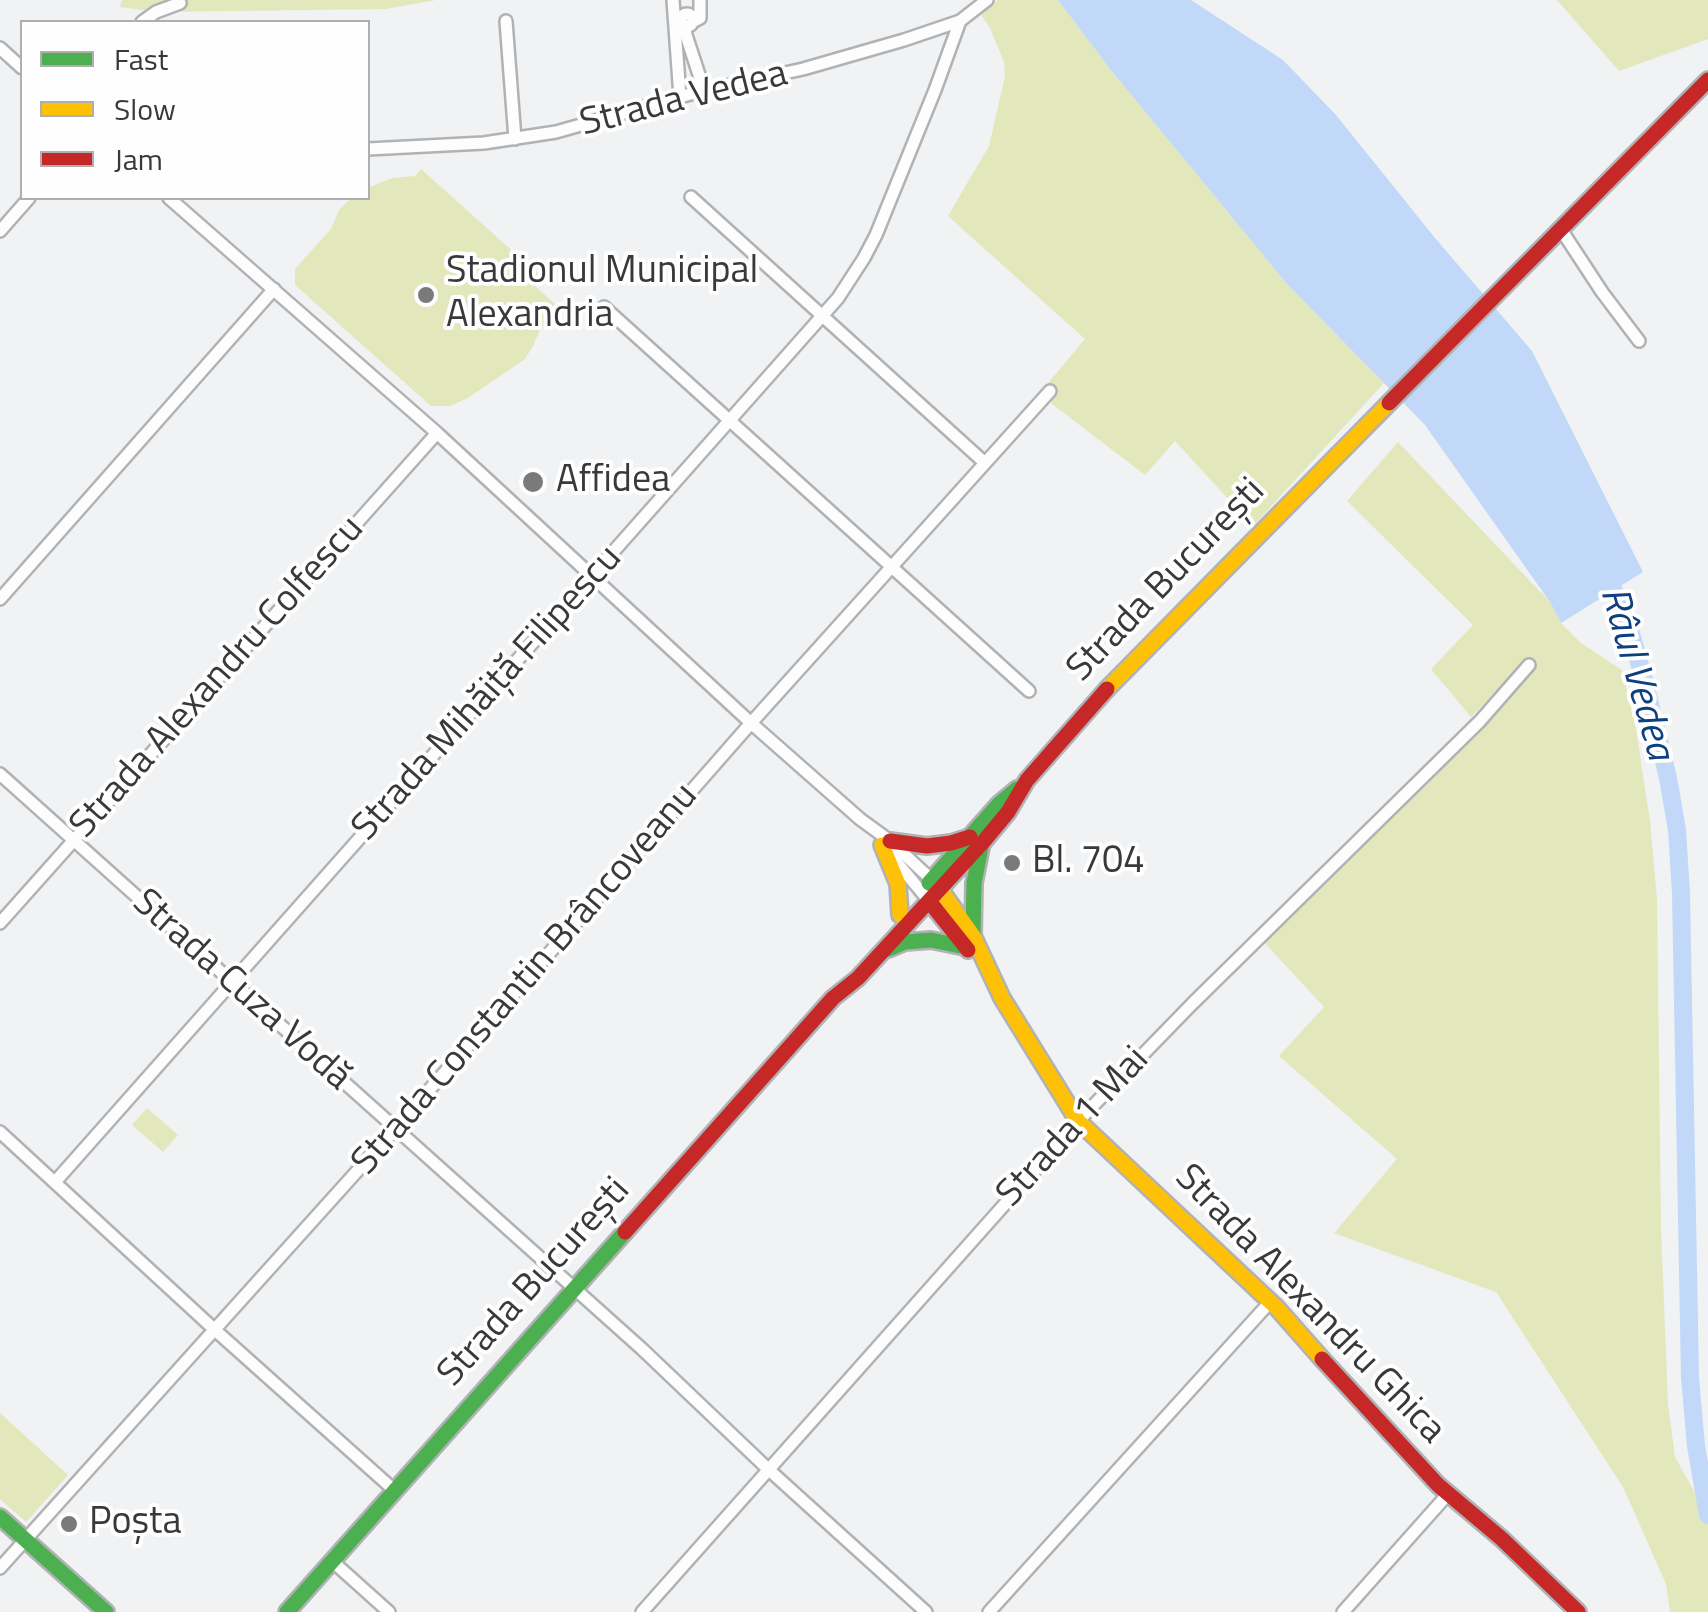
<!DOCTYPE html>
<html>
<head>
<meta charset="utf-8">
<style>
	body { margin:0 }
	#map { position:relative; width:1708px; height:1612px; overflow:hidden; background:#f0f2f4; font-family:"Titillium Web",sans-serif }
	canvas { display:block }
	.legend { position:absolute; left:20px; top:20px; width:350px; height:180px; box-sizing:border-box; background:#fefefe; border:2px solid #afafb0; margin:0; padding:12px 18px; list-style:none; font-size:30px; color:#38393b }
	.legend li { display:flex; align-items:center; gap:20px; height:50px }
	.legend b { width:50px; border:2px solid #afafb0 }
</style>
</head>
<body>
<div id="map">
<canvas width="1708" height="1612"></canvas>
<ul class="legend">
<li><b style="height:12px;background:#4caf50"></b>Fast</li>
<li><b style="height:12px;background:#ffc107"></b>Slow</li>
<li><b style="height:12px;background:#c62828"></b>Jam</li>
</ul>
</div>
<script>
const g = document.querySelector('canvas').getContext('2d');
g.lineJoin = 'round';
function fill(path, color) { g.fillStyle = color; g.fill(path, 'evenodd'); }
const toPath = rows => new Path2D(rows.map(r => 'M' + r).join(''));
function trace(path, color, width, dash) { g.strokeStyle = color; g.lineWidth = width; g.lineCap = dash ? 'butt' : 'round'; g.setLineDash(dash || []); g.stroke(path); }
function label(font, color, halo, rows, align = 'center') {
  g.font = font + ' "Titillium Web",sans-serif'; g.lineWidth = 8; g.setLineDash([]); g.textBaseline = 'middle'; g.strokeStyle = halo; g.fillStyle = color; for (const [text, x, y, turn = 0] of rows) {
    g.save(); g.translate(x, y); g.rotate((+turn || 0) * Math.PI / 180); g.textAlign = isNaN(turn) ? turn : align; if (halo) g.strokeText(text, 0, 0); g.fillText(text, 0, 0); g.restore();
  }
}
const green = toPath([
	[122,0,436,0,386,9,156,12,120,7],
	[998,0,1058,0,1110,69,1287,284,1384,383,1253,526,1175,441,1145,475,1039,394,1085,339,948,216,989,146,1005,76,1004,62,990,28,980,13],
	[1557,0,1708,0,1708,39,1619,71],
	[421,169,538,274,533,284,557,306,540,330,533,346,525,359,468,398,450,406,431,406,295,285,295,269,331,229,339,210,351,198,368,198,368,188,392,178,415,176],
	[1398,442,1550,602,1561,623,1581,643,1622,670,1636,729,1650,821,1657,899,1661,1229,1668,1404,1675,1457,1708,1516,1708,1612,1670,1612,1666,1584,1623,1487,1496,1292,1334,1233,1397,1159,1279,1056,1324,1007,1263,941,1406,804,1532,671,1527,659,1471,717,1431,669,1473,625,1347,501],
	[147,1108,178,1135,163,1152,132,1125],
	[0,1413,68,1475,26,1522,0,1499]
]);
const water = toPath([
	[1058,0,1191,0,1283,60,1336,115,1435,238,1532,351,1643,572,1561,623,1550,602,1425,425,1287,284,1110,69]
]);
const river = toPath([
	[1605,570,1628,623,1644,680,1668,778,1677,830,1681,893,1690,1378,1696,1446,1708,1515]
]);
const street = toPath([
	[673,0,680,97],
	'681 20a6 6 0 1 1 12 0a6 6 0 1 1-12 0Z',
	[506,21,515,139],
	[694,21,700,18,700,0],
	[142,22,156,12,180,3],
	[685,26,686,35,704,90],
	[0,48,22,68],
	[368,149,484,143,556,132,694,93,803,69,904,40,960,21,987,0],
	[691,197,985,463],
	[169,198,437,433,751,723,860,819,890,841,934,882],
	[1560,228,1602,292,1639,341],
	[0,231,29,198],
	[604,307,1029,691],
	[0,599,274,289],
	[0,774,642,1349,768,1469,926,1612],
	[890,854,929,901],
	[0,923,437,433],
	[0,1132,215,1330,394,1490],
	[55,1182,838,298,864,258,876,235,935,90,960,21],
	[331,1560,389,1612],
	[0,1568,395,1129,751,723,1050,391],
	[642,1612,1085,1114,1193,1003,1480,721,1529,665],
	[989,1612,1271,1301],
	[1343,1612,1448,1494]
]);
const fast = toPath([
	[929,883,999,804,1017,789],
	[973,936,974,883,981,847],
	[888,949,905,942,931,940,965,947],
	[0,1517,106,1612],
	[287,1612,625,1232]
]);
const slow = toPath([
	[1107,689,1389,403],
	[882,845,898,884,900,915],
	[940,889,973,936,1002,998,1078,1121,1277,1308,1322,1359]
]);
const jam = toPath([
	[1389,403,1708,80],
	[890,841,927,846,951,843,970,837],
	[929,901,968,950],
	[625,1232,833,998,858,978,984,841,1008,812,1027,780,1107,689],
	[1322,1359,1438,1485,1502,1539,1578,1612]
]);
const markers = [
	[426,295,10,"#787a7c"],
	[533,482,12,"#787a7c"],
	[1012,863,10,"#787a7c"],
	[69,1524,10,"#787a7c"]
];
const streetNames = [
	["Strada Vedea",684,100,-14],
	["Strada București",1167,581,-46],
	["Strada Alexandru Colfescu",218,678,-48],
	["Strada Mihăiță Filipescu",488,694,-48],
	["Strada Constantin Brâncoveanu",526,980,-49],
	["Strada Cuza Vodă",241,991,42],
	["Strada 1 Mai",1074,1128,-47],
	["Strada București",535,1283,-48],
	["Strada Alexandru Ghica",1309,1305,46]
];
const poiNames = [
	["Stadionul Municipal",446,273],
	["Alexandria",446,317],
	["Affidea",556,482],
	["Bl. 704",1032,863],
	["Poșta",89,1524]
];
const waterNames = [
	["Râul Vedea",1635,674,74]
];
fill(green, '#e2e8bb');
fill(water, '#c1d8f8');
trace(river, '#c1d8f8', 18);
trace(street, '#b0b2b4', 16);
trace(fast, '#b0b2b4', 20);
trace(slow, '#b0b2b4', 20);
trace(jam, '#b0b2b4', 20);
trace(street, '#fdfdfd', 11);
trace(fast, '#4caf50', 15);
trace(slow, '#ffc107', 15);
trace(jam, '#c62828', 15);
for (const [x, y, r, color] of markers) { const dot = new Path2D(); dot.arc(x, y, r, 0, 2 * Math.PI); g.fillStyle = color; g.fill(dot); trace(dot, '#fefefe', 4); }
label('38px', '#38393b', '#fefefe', streetNames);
label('38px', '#38393b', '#fefefe', poiNames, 'left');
label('italic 40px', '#0e407f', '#fefefe', waterNames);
</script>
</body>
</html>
